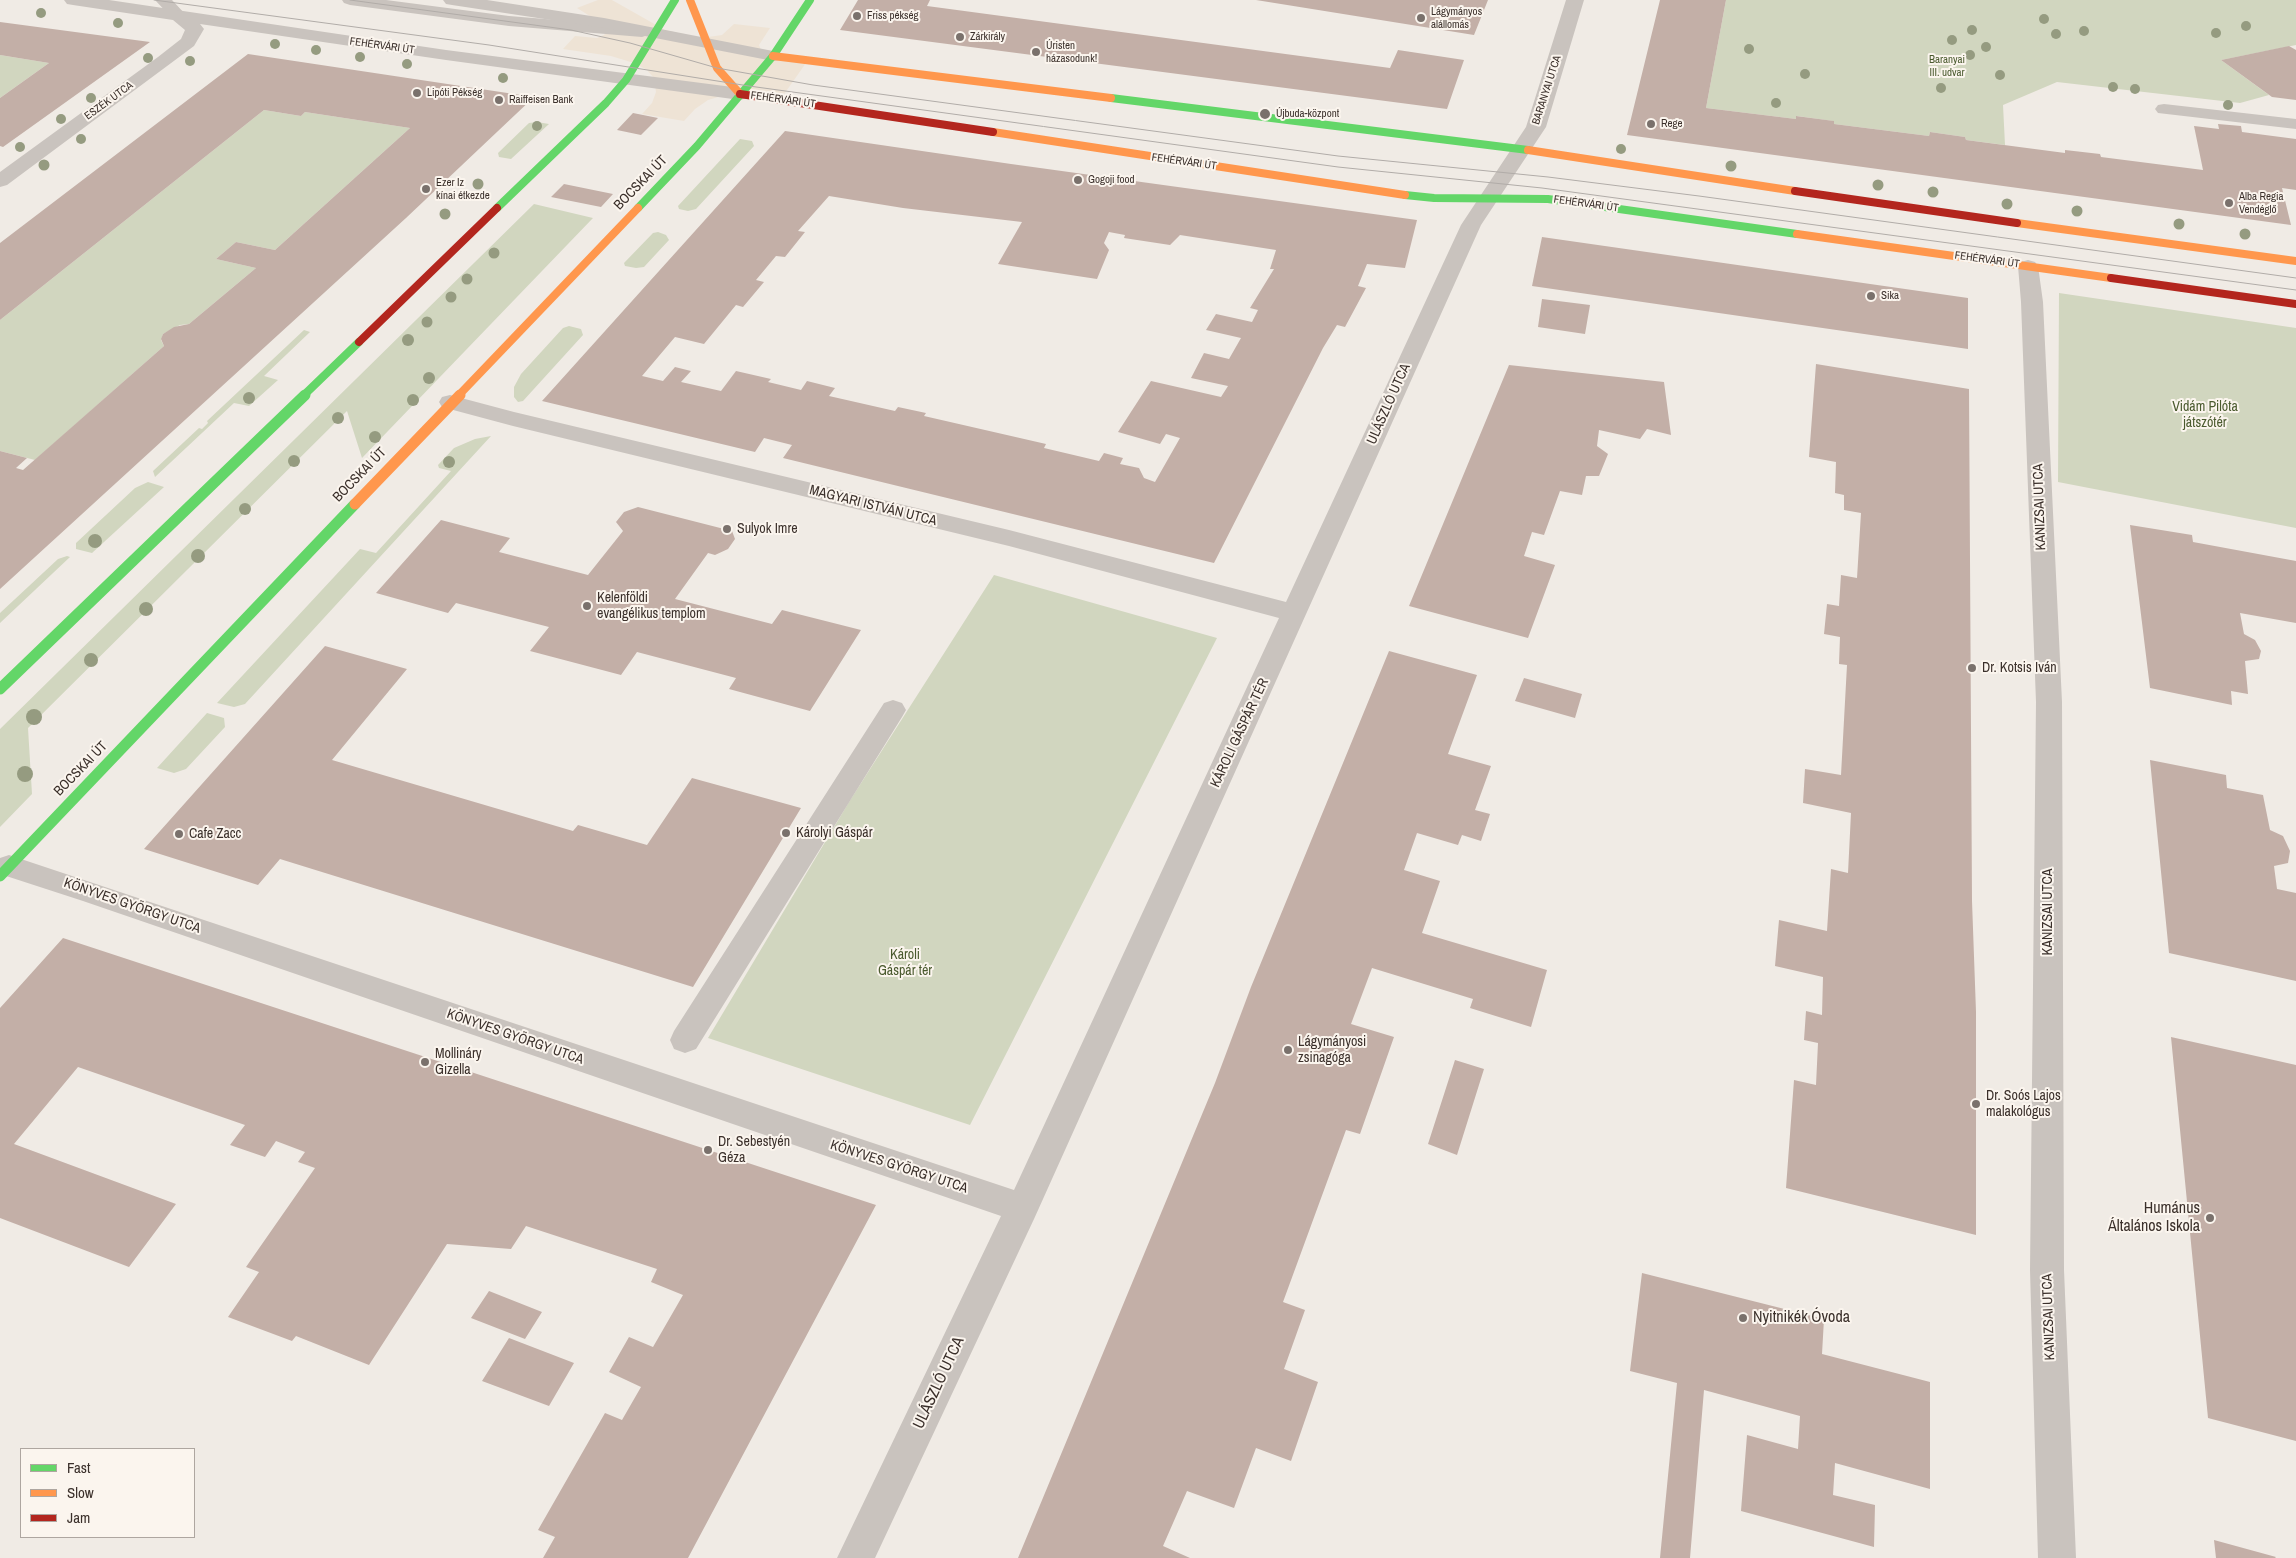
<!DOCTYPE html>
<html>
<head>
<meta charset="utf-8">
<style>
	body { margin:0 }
	#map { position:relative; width:2296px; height:1558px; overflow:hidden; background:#f0ebe5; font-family:"Archivo Narrow",sans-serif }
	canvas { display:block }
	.legend { position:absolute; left:20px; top:1448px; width:175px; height:90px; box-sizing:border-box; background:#fbf5ee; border:1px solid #aea6a0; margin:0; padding:6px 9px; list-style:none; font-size:15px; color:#3b302b }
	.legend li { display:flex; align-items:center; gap:10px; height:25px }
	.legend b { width:25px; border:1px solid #aea6a0 }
</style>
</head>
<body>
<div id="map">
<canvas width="2296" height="1558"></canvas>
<ul class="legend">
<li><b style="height:6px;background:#63d668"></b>Fast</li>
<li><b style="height:6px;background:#ff974d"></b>Slow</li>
<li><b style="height:6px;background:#b3261e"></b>Jam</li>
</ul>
</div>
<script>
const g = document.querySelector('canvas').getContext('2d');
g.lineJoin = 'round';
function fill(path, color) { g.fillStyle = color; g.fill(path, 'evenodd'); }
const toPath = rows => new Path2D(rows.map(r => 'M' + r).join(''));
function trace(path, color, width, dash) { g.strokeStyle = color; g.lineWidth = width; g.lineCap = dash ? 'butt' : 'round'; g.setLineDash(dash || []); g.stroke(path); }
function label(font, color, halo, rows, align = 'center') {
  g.font = font + ' "Archivo Narrow",sans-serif'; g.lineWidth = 4; g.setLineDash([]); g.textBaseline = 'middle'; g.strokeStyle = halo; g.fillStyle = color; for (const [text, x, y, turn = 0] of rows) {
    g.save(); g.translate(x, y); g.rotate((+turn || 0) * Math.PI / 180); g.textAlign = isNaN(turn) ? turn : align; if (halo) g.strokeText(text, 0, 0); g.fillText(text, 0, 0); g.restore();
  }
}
const green = toPath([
	[1726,0,2296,0,2296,45,2221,60,2269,95,2240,103,2057,82,2003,105,2005,145,1966,140,1965,137,1930,132,1929,136,1834,124,1833,121,1797,116,1796,119,1706,108],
	[0,55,49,63,0,98],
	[264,110,301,116,305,112,410,128,275,250,236,242,216,259,256,268,189,324,180,325,163,334,161,340,164,346,35,460,0,451,0,320],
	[537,122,549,124,511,159,499,157,498,153,529,123],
	[740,139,752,141,754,146,696,209,688,211,679,209,678,206],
	[534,204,593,218,362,458,347,411,28,728,32,794,0,827,0,729],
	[658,232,666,235,669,240,644,267,636,268,625,266,624,263,653,233],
	[2059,293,2296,328,2296,528,2058,482],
	[569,326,581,329,583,335,523,401,518,402,514,397,514,387,521,374,563,328],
	[304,330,310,332,264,376,278,380,249,406,234,403,155,477,153,471,199,428,202,429,208,423,207,421],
	[491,436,245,704,234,707,217,703,360,549,376,553,451,471,439,468,438,465,454,448,475,439],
	[148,482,164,487,92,553,76,549,76,543,135,488],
	[67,556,70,557,0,623,0,613,58,559],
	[994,575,1217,638,970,1125,708,1038,849,802],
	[207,713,224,718,225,727,186,769,174,773,157,768]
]);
const plaza = toPath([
	[598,0,612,0,665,30,701,38,722,35,734,24,770,28,759,45,762,52,806,63,782,97,725,95,708,100,695,109,684,121,642,114,652,103,656,92,654,78,647,70,634,63,611,56,563,49,575,36,597,38,604,35,608,30,606,26,577,8]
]);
const building = toPath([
	[858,0,930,0,927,6,1390,68,1398,50,1464,60,1447,109,840,30],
	[1256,0,1488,0,1474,35],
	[1660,0,1726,0,1706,108,1796,119,1796,116,1834,121,1834,124,1929,136,1930,132,1965,137,1966,140,2065,153,2065,150,2100,154,2101,157,2203,170,2194,126,2219,129,2218,124,2241,126,2242,132,2296,139,2296,190,2282,188,2291,225,1627,135],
	[0,22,150,42,3,147,0,146,0,98,49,63,0,55],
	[2289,46,2296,50,2296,100,2272,97,2221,60],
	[248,54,534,97,406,218,0,589,0,451,27,458,16,468,23,470,164,346,161,339,163,334,174,327,189,324,256,268,216,259,236,242,275,250,410,128,305,112,301,116,264,110,0,320,0,243],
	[633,113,658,118,641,135,617,130],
	[785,131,1011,164,1417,220,1405,268,1367,264,1358,286,1366,288,1345,327,1337,325,1323,348,1214,563,783,458,792,445,764,438,755,452,542,401],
	[829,196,903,208,1022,222,998,264,1097,279,1109,250,1104,243,1109,232,1125,235,1124,238,1170,245,1180,235,1276,250,1270,269,1274,269,1250,308,1258,310,1252,322,1216,314,1206,330,1241,338,1229,359,1204,353,1191,378,1228,386,1221,397,1151,381,1118,432,1160,444,1166,434,1180,438,1155,482,1144,478,1139,468,1120,464,1123,458,1104,453,1099,461,1044,448,1046,444,924,416,926,413,898,407,895,411,829,396,835,388,807,381,801,390,768,382,771,379,736,371,721,391,681,382,691,371,675,367,663,381,642,376,675,337,704,344,736,305,743,307,764,282,756,280,776,256,785,257,805,232,798,231],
	[564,184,613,194,601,207,551,197],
	[1542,237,1968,298,1968,349,1532,286],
	[1542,299,1590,305,1585,334,1538,327],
	[1816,364,1969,389,1972,901,1976,1012,1976,1235,1786,1188,1794,1080,1816,1085,1818,1043,1804,1040,1806,1011,1822,1015,1823,977,1775,966,1779,920,1827,931,1831,869,1848,873,1851,813,1803,803,1805,769,1841,775,1847,665,1839,664,1840,637,1824,634,1827,604,1839,606,1841,575,1857,578,1861,513,1844,510,1844,495,1835,493,1836,462,1809,457],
	[1509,365,1664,382,1671,435,1647,429,1640,439,1599,430,1597,446,1608,454,1599,476,1586,476,1582,495,1560,491,1544,535,1532,532,1524,556,1555,565,1528,638,1409,606],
	[638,507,732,531,735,539,728,549,715,555,708,553,675,599,772,624,782,610,861,630,810,711,729,689,736,678,637,652,621,675,530,651,549,627,456,603,448,613,376,593,441,520,510,538,499,552,588,575,623,531,616,522,624,512],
	[2130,525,2192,535,2193,542,2296,561,2296,623,2240,613,2244,634,2255,640,2261,651,2259,659,2245,661,2248,694,2231,691,2232,705,2150,688],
	[325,646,407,669,332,760,573,831,578,825,647,845,692,778,801,808,693,987,280,859,258,885,144,849],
	[1389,651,1477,675,1448,754,1491,766,1475,810,1490,814,1481,841,1462,835,1458,845,1417,833,1404,870,1440,881,1422,933,1547,970,1531,1027,1470,1008,1473,999,1372,968,1351,1024,1394,1037,1360,1134,1346,1130,1283,1302,1305,1310,1284,1369,1318,1382,1291,1461,1256,1448,1234,1508,1187,1491,1163,1546,1190,1558,1018,1558,1215,1083,1251,987],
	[1524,678,1582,694,1575,718,1515,701],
	[2150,760,2226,775,2227,788,2263,795,2270,830,2283,836,2290,851,2288,863,2274,866,2277,889,2296,893,2296,981,2169,953],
	[63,938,876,1205,688,1558,543,1558,555,1537,538,1530,605,1413,622,1420,641,1387,609,1372,629,1337,653,1347,683,1295,651,1282,657,1269,526,1226,511,1249,447,1244,369,1365,296,1336,292,1341,228,1317,259,1272,246,1267,315,1168,298,1162,305,1152,276,1141,265,1157,230,1145,245,1125,78,1067,14,1144,176,1204,129,1267,0,1218,0,1008],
	[2171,1037,2296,1065,2296,1441,2208,1418],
	[1455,1060,1484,1069,1457,1155,1428,1144],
	[1642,1273,1824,1319,1822,1354,1930,1382,1930,1489,1835,1463,1833,1495,1875,1505,1874,1547,1741,1511,1747,1435,1798,1449,1800,1416,1704,1390,1690,1558,1660,1558,1677,1383,1630,1371],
	[489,1291,542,1312,525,1339,471,1318],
	[509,1338,574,1363,549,1406,482,1381],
	[2214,1540,2276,1557,2275,1558,2216,1558]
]);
const lane = toPath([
	[155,0,172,0,186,15,184,18,172,18,155,0],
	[342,0,386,0,509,16,642,27,648,29,650,32,648,35,642,37,509,26,350,5,344,3,342,0],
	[2164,104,2296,119,2296,129,2158,113,2155,109,2158,105,2164,104]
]);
const street = toPath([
	[64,0,109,0,446,50,740,88,747,90,749,94,747,98,740,100,446,60,200,24,204,29,194,46,7,185,0,187,0,172,158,57,181,39,185,30,173,20,73,5,67,4,64,0],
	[443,0,487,0,604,18,773,51,779,52,782,56,779,60,773,61,604,28,452,5,446,4,443,0],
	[1566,0,1584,0,1546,127,1481,225,1034,1219,875,1558,837,1558,1001,1216,83,901,0,874,0,858,9,855,1014,1190,1279,618,1009,546,513,426,442,407,439,402,442,397,450,395,514,412,1009,530,1286,602,1461,225,1526,127,1566,0],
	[2028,260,2035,262,2038,266,2043,302,2062,702,2064,1270,2076,1558,2038,1558,2030,1270,2036,702,2021,302,2018,266,2021,262,2028,260],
	[893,700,902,703,906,710,902,717,696,1049,685,1053,674,1049,670,1040,674,1031,884,703,893,700]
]);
const fastFar1 = toPath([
	[1111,98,1528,150],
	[1405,195,1434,198,1548,199,1797,234],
	[497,208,606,103,626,80,675,0],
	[638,208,697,146,773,56,810,0],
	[303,396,359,342]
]);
const fast = toPath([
	[0,689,305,395],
	[0,876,355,504]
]);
const slowFar1 = toPath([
	[690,0,717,68,740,94],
	[773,56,1111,98],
	[993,132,1405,195],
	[1528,150,1795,191],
	[2017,223,2296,261],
	[1797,234,2111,278],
	[458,396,638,208]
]);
const slow = toPath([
	[355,504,460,395]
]);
const jam = toPath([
	[740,94,993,132],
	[1795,191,2017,223],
	[2111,278,2296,304],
	[359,342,497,208]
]);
const tram = toPath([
	[154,0,489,45,749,86,1338,167,1542,188,2296,290],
	[350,0,571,30,630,43,717,68,813,85,1338,156,1548,177,1699,196,2296,278]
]);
const trees = [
	[41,13,5],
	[2044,19,5],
	[118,23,5],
	[2246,26,5],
	[1972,30,5],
	[2084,31,5],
	[2216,33,5],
	[2056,34,5],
	[1952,40,5],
	[275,44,5],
	[1986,47,5],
	[1749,49,5],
	[316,50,5],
	[1970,55,5],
	[360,57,5],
	[148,58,5],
	[190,61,5],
	[407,64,5],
	[1805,74,5],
	[2000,75,5],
	[503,78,5],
	[2113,87,5],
	[1941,88,5],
	[2135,89,5],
	[91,98,5],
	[1776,103,5],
	[2228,105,5],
	[61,119,5],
	[537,126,5],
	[81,139,5],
	[20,147,5],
	[1621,149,5],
	[44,165,5.5],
	[1731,166,5.5],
	[478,184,5.5],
	[1878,185,5.5],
	[1933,192,5.5],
	[2007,204,5.5],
	[2077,211,5.5],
	[445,214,5.5],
	[2179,224,5.5],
	[2245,234,5.5],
	[494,253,5.5],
	[467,279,5.5],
	[451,297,5.5],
	[427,322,5.5],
	[408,340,6],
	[429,378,6],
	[249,398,6],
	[413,400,6],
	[338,418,6],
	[375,437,6],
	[294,461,6],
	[449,462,6],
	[245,509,6],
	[95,541,7],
	[198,556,7],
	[146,609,7],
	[91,660,7],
	[34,717,8],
	[25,774,8]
];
const markers = [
	[857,16,5,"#7a716c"],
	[1421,18,5,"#7a716c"],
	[960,37,5,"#7a716c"],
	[1036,52,5,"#7a716c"],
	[417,93,5,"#7a716c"],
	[499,100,5,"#7a716c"],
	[1265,114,6,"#7a716c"],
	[1651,124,5,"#7a716c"],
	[1078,180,5,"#7a716c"],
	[426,189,5,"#7a716c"],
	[2229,203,5,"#7a716c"],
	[1871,296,5,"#7a716c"],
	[727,529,5,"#7a716c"],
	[587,606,5,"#7a716c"],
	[1972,668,5,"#7a716c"],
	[786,833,5,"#7a716c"],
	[179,834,5,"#7a716c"],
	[1288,1050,5,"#7a716c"],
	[425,1062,5,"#7a716c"],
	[1976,1104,5,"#7a716c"],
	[708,1150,5,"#7a716c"],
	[2210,1218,5,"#7a716c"],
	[1743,1318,5,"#7a716c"]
];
const farPoinames = [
	["Lágymányos",1431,12],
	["alállomás",1431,25],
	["Friss pékség",867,16],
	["Zárkirály",970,37],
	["Úristen",1046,46],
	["házasodunk!",1046,59],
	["Lipóti Pékség",427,93],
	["Raiffeisen Bank",509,100],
	["Újbuda-központ",1276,114],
	["Rege",1661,124],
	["Gogoji food",1088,180],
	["Ezer Iz",436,183],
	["kínai étkezde",436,196],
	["Alba Regia",2239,197],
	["Vendéglő",2239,210],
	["Sika",1881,296]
];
const farStreetnames = [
	["FEHÉRVÁRI ÚT",382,46,8],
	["BARANYAI UTCA",1547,90,-72],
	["FEHÉRVÁRI ÚT",783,100,8],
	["ESZÉK UTCA",109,101,-36],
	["FEHÉRVÁRI ÚT",1184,162,8],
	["FEHÉRVÁRI ÚT",1586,204,8],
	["FEHÉRVÁRI ÚT",1987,260,8]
];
const farParknames = [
	["Baranyai",1947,60],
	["III. udvar",1947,73]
];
const streetNames = [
	["BOCSKAI ÚT",641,183,-46],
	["ULÁSZLÓ UTCA",1389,404,-66],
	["BOCSKAI ÚT",360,475,-46],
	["MAGYARI ISTVÁN UTCA",873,506,14],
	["KANIZSAI UTCA",2040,507,-92],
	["KÁROLI GÁSPÁR TÉR",1240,733,-65],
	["BOCSKAI ÚT",81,769,-46],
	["KÖNYVES GYÖRGY UTCA",132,906,19],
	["KANIZSAI UTCA",2048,912,-90],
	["KÖNYVES GYÖRGY UTCA",515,1037,19],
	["KÖNYVES GYÖRGY UTCA",899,1167,18],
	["KANIZSAI UTCA",2049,1317,-92]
];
const parkNames = [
	["Vidám Pilóta",2205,407],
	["játszótér",2205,423],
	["Károli",905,955],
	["Gáspár tér",905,971]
];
const poiNames = [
	["Sulyok Imre",737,529],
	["Kelenföldi",597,598],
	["evangélikus templom",597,614],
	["Dr. Kotsis Iván",1982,668],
	["Károlyi Gáspár",796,833],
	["Cafe Zacc",189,834],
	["Lágymányosi",1298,1042],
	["zsinagóga",1298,1058],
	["Mollináry",435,1054],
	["Gizella",435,1070],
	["Dr. Soós Lajos",1986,1096],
	["malakológus",1986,1112],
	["Dr. Sebestyén",718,1142],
	["Géza",718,1158]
];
const nearPoinames = [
	["Humánus",2200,1209],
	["Általános Iskola",2200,1227],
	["Nyitnikék Óvoda",1753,1318,"left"]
];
const nearStreetnames = [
	["ULÁSZLÓ UTCA",939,1383,-65]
];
fill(green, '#d1d6bf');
fill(plaza, '#eee3d5');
fill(building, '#c3afa7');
fill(lane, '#c9c3be');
fill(street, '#c9c3be');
trace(fastFar1, '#63d668', 8);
trace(fast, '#63d668', 11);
trace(slowFar1, '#ff974d', 8);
trace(slow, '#ff974d', 11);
trace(jam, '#b3261e', 8);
trace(tram, '#b1aca8', 1);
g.fillStyle = '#959b80';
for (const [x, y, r] of trees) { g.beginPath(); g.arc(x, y, r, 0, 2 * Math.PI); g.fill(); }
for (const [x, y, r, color] of markers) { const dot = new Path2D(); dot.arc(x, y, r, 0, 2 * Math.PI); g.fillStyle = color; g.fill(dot); trace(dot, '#fbf5ee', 2); }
label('11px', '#3b302b', '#fbf5ee', farPoinames, 'left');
label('11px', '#3b302b', '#fbf5ee', farStreetnames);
label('11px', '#4a5a2e', '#fbf5ee', farParknames);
label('14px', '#3b302b', '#fbf5ee', streetNames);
label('14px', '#4a5a2e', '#fbf5ee', parkNames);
label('14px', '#3b302b', '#fbf5ee', poiNames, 'left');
label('16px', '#3b302b', '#fbf5ee', nearPoinames, 'right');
label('16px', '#3b302b', '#fbf5ee', nearStreetnames);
</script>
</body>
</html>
